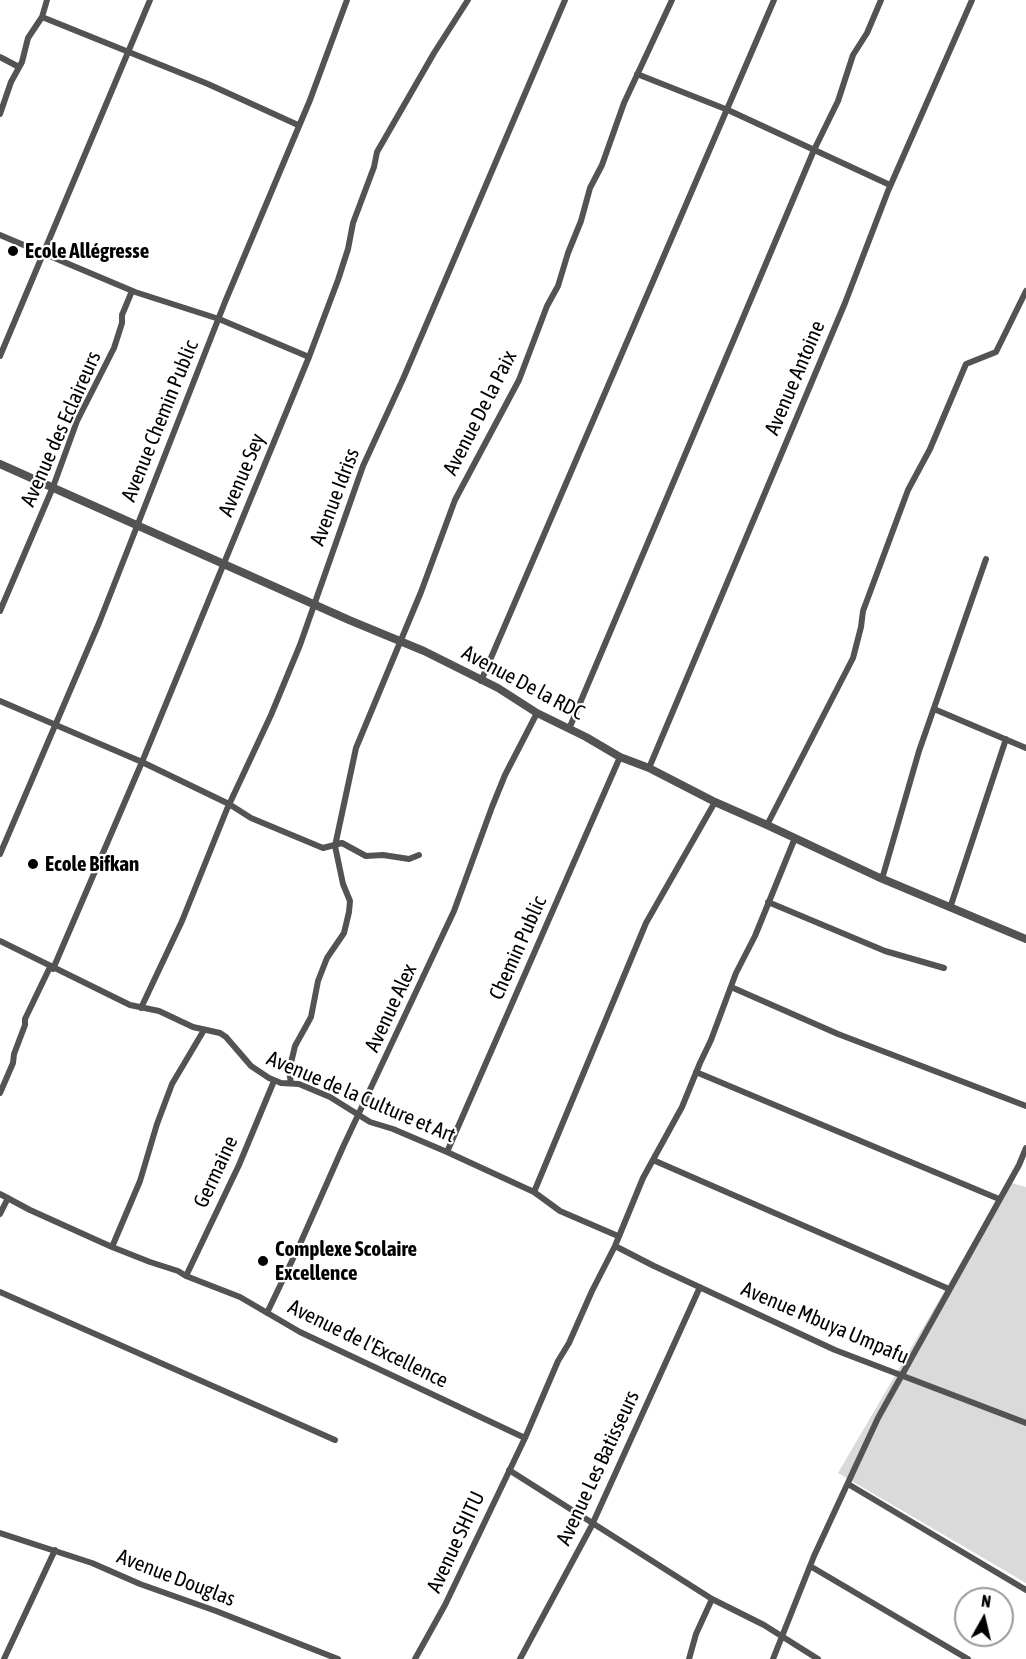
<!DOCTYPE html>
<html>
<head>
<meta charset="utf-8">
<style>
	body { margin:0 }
	#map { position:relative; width:1026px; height:1659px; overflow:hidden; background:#fff; font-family:"Asap Condensed",sans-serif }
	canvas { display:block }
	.north { position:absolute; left:954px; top:1587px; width:60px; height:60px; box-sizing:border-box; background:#fff; border:2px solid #999; border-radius:50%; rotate:8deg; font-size:16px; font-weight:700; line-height:24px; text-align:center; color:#000 }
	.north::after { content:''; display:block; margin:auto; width:21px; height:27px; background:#000; clip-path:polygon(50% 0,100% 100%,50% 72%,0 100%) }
</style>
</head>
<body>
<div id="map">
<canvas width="1026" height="1659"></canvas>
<div class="north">N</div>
</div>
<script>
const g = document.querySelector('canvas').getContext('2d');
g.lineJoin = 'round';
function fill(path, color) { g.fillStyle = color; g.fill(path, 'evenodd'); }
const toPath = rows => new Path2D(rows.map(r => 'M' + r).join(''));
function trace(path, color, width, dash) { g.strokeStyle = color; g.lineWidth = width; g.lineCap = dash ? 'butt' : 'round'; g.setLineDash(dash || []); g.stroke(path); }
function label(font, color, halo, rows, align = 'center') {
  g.font = font + ' "Asap Condensed",sans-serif'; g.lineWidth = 4.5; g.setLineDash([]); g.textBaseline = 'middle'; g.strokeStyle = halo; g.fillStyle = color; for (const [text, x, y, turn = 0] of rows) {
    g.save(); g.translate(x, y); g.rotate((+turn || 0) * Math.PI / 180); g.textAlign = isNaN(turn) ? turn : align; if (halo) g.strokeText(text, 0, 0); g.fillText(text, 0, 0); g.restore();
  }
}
const green = toPath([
	[1008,1182,1026,1187,1026,1583,838,1473]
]);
const minor = toPath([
	[42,17,208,84,298,125],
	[0,57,19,67],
	[637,74,728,110,890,185],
	[0,114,11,82,22,62,28,38,42,17,47,0],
	[0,235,135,292,219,319,309,357],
	[0,356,150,0],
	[0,611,53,487,77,421,114,348,122,323,122,315,132,291],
	[481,681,774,0],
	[0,701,142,762,229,804,251,818,323,848,342,843,366,856,383,855,409,859,419,855],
	[934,709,1026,748],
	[569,729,814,150,838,101,853,55,867,33,881,0],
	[649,768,845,303,888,191,972,0],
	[767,825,853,658,861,627,863,611,908,490,930,449,966,364,996,352,1026,291],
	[0,854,99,623,225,302,310,100,347,0],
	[882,879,919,751,986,559],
	[768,902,885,951,944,968],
	[950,908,1006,739],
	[0,941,130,1005,159,1011,193,1027,220,1033,226,1037,251,1066,269,1078,281,1083,299,1084,330,1097,370,1122,393,1129,447,1152,534,1192,560,1211,618,1236],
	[53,969,142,762,309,357,338,280,348,249,353,223,374,167,377,152,434,53,468,0],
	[731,987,838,1034,1026,1106],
	[141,1008,182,921,227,809,271,715,300,645,363,466,403,379,565,0],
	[696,1072,999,1199],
	[291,1083,289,1071,295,1046,311,1017,318,981,327,958,344,933,349,912,350,901,343,884,335,846,356,748,421,592,455,500,519,380,547,306,558,286,568,253,581,221,590,188,602,165,624,103,672,0],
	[0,1093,13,1063,14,1054,25,1025,25,1019,50,967],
	[447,1152,620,757],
	[653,1160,949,1289],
	[534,1192,646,923,715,802],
	[0,1194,30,1210,112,1247,150,1262,178,1271,186,1276,240,1297,300,1332,525,1438],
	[0,1214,8,1198],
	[615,1246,654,1266,835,1350,1026,1423],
	[112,1247,140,1181,157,1124,172,1084,204,1030],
	[186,1276,239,1165,274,1081],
	[0,1292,335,1440],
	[267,1313,300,1244,343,1147,454,911,492,807,505,775,537,713],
	[509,1470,712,1599,764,1625,818,1659],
	[848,1484,1026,1590],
	[0,1533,92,1563,140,1584,216,1611,338,1659],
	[810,1566,968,1659],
	[4,1659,55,1550],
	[415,1659,445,1605,525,1438,558,1361,569,1343,592,1291,615,1246,643,1178,682,1107,700,1063,711,1040,736,973,755,936,795,838],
	[520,1659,591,1527,700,1287],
	[689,1659,696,1634,712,1599],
	[773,1659,814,1556,878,1418,956,1278,1019,1165,1026,1148]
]);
const tertiary = toPath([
	[0,464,349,620,424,651,498,688,537,713,586,737,620,757,649,768,715,802,767,825,878,877,1026,939]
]);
const markers = [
	[13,251,6,"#000"],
	[33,864,6,"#000"],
	[263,1261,6,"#000"]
];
const poiNames = [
	["Ecole Allégresse",25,251],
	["Ecole Bifkan",45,864],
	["Complexe Scolaire",275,1249],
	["Excellence",275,1273]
];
const streetNames = [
	["Avenue Antoine",795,378,-67],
	["Avenue De la Paix",480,413,-63],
	["Avenue Chemin Public",160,421,-68],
	["Avenue des Eclaireurs",61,429,-66],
	["Avenue Sey",242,475,-67],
	["Avenue Idriss",335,497,-69],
	["Avenue De la RDC",523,683,28],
	["Chemin Public",518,948,-66],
	["Avenue Alex",391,1008,-65],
	["Avenue de la Culture et Art",361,1097,23],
	["Germaine",216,1172,-65],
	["Avenue Mbuya Umpafu",825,1323,23],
	["Avenue de l'Excellence",368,1344,26],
	["Avenue Les Batisseurs",598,1468,-65],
	["Avenue SHITU",456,1542,-65],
	["Avenue Douglas",176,1578,21]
];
fill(green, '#dadada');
trace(minor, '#535353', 6);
trace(tertiary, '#535353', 8);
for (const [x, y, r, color] of markers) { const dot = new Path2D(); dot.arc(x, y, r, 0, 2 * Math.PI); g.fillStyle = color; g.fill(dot); trace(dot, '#fff', 2); }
label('bold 21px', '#000', '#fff', poiNames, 'left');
label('21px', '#000', '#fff', streetNames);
</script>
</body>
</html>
